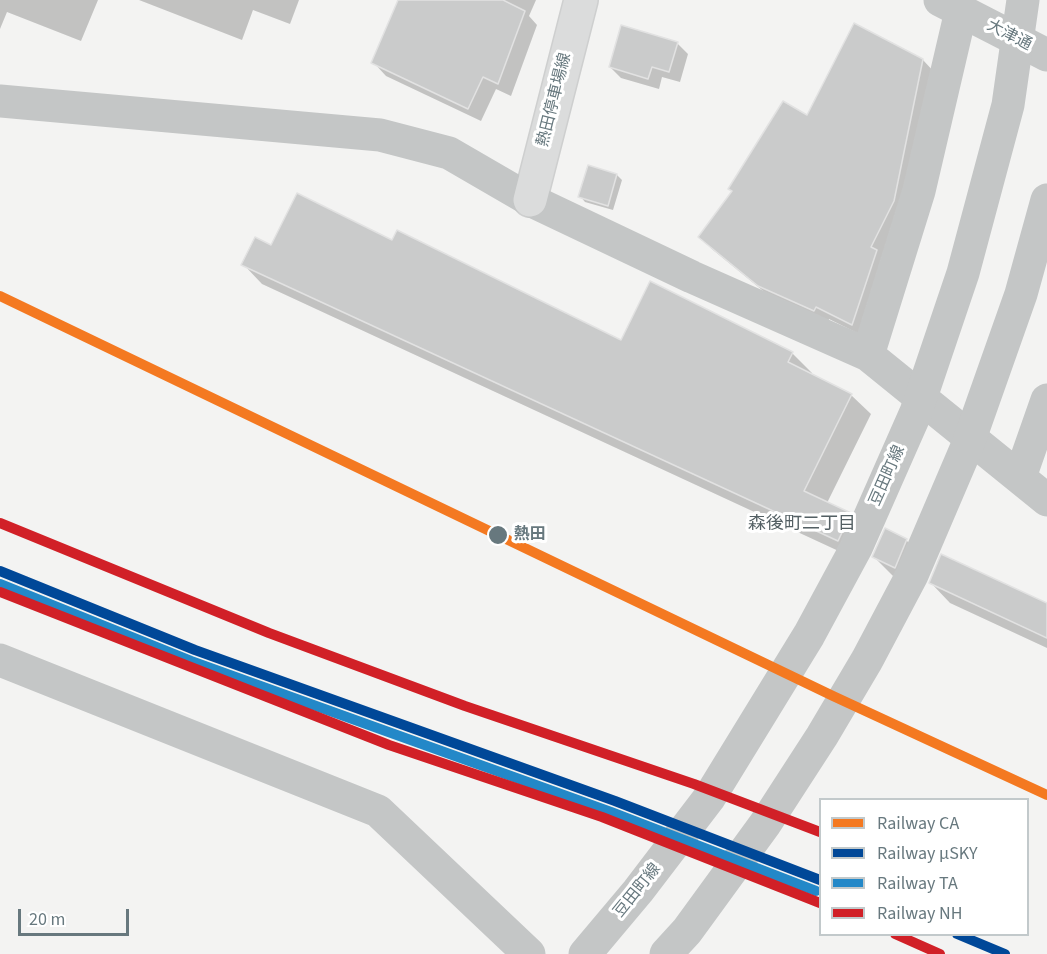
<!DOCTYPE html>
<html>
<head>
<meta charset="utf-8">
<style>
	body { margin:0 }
	#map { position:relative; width:1047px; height:954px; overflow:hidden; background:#f3f3f2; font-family:"Source Sans 3",sans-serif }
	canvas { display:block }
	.legend { position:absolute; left:819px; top:798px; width:210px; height:138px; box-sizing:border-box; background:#fff; border:2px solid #c2c9cb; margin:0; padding:8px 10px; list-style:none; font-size:18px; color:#67787e }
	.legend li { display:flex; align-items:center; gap:12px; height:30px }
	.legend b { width:30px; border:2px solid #c2c9cb }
	.scale { position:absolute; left:18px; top:909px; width:111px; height:27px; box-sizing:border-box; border:3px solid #67787e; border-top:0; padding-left:8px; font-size:18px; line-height:21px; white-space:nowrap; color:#67787e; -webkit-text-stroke:4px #fff; paint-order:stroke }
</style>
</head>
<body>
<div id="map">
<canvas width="1047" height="954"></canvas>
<ul class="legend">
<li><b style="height:8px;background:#f47921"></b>Railway CA</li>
<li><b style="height:8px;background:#004898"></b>Railway μSKY</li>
<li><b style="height:8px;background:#2388c8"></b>Railway TA</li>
<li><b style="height:8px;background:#d12027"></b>Railway NH</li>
</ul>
<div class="scale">20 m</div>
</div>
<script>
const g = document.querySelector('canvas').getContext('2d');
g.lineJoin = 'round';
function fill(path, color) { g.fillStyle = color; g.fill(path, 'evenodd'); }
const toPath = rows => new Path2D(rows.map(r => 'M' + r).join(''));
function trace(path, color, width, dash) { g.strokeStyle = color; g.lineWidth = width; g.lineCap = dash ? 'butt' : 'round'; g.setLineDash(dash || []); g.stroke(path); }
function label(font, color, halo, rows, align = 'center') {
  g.font = font + ' "Source Sans 3","Noto Sans JP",sans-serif'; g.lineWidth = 6; g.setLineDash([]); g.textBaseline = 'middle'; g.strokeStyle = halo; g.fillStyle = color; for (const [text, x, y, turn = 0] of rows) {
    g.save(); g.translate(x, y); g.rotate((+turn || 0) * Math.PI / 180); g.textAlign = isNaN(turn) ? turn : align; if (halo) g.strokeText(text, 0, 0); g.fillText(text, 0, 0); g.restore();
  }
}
const shadow = toPath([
	[0,0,98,0,81,41,7,12,0,29],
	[139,0,299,0,290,24,253,10,242,40],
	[397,0,536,0,529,16,537,25,511,96,496,89,481,121,386,76,373,62,399,2],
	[677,43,688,54,680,82,662,77,659,89,621,78,610,67],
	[923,60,936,74,865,337,829,319,828,323,773,299,713,250,700,237,807,118],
	[617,175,622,180,613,210,585,202,580,196],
	[392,242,621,342,650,283,792,353,812,373,811,375,851,395,871,414,827,503,850,514,870,533,858,560,262,284,243,264,272,247],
	[906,540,926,560,894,577,874,557],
	[931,583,1047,605,1047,648,950,603]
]);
const building = toPath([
	[398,0,503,0,525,11,498,84,483,77,468,109,371,63,398,0],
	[854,23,923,59,894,201,871,247,877,250,852,325,816,307,814,311,758,286,698,237,732,191,728,189,783,101,807,115,854,23],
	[621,25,678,42,669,72,652,67,648,79,609,67,621,25],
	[588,165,617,174,608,206,578,197,588,165],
	[297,193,392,240,397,230,621,340,650,281,793,352,788,362,852,394,804,491,851,513,838,541,241,265,255,237,271,245,297,193],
	[885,528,907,539,895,568,872,557,885,528],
	[941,554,1047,603,1047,638,929,583,941,554]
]);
const minor = toPath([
	[940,0,1047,55],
	[0,101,380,135,449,153,530,200,692,277,868,355,1047,500],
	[868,355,919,191,961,11],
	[1020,477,1047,400],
	[0,660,378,811,529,954]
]);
const major = toPath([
	[530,200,581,0]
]);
const minorBridge = toPath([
	[585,954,638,891,709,798,809,635,856,548,916,412,963,273,1008,105,1023,0],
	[666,954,687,931,765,824,822,736,867,660,912,575,968,444,1021,294,1047,200]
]);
const rail1 = toPath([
	[0,296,833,696,1047,795]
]);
const rail2 = toPath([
	[0,571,195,650,615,801,820,880],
	[957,934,1005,954]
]);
const rail3 = toPath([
	[0,584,191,661,611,812,816,891]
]);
const rail4 = toPath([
	[0,523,269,633,465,706,694,784,820,832],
	[0,592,389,745,602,817,820,903],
	[895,934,940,954]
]);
const markers = [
	[498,535,10,"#67787e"]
];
const streetNames = [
	["大津通",1009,36,27],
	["熱田停車場線",555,100,-76],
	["豆田町線",888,476,-66],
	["豆田町線",638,891,-51]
];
const stopNames = [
	["熱田",514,535]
];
const neighbourhoodNames = [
	["森後町二丁目",802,525]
];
fill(shadow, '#0003');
fill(building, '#cacbcb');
trace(building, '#e2e2e2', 1.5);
trace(major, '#cecfcf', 36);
trace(minor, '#c4c6c6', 33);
trace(major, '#dbdcdc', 33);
trace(minorBridge, '#c4c6c6', 33);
trace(rail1, '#f47921', 10);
trace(rail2, '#004898', 10);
trace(rail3, '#2388c8', 10);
trace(rail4, '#d12027', 10);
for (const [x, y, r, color] of markers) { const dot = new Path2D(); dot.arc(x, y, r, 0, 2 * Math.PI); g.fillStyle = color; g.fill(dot); trace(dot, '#fff', 2); }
label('16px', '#67787e', '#fff', streetNames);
label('bold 16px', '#67787e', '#fff', stopNames, 'left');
label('18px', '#546064', '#fff', neighbourhoodNames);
</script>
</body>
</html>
